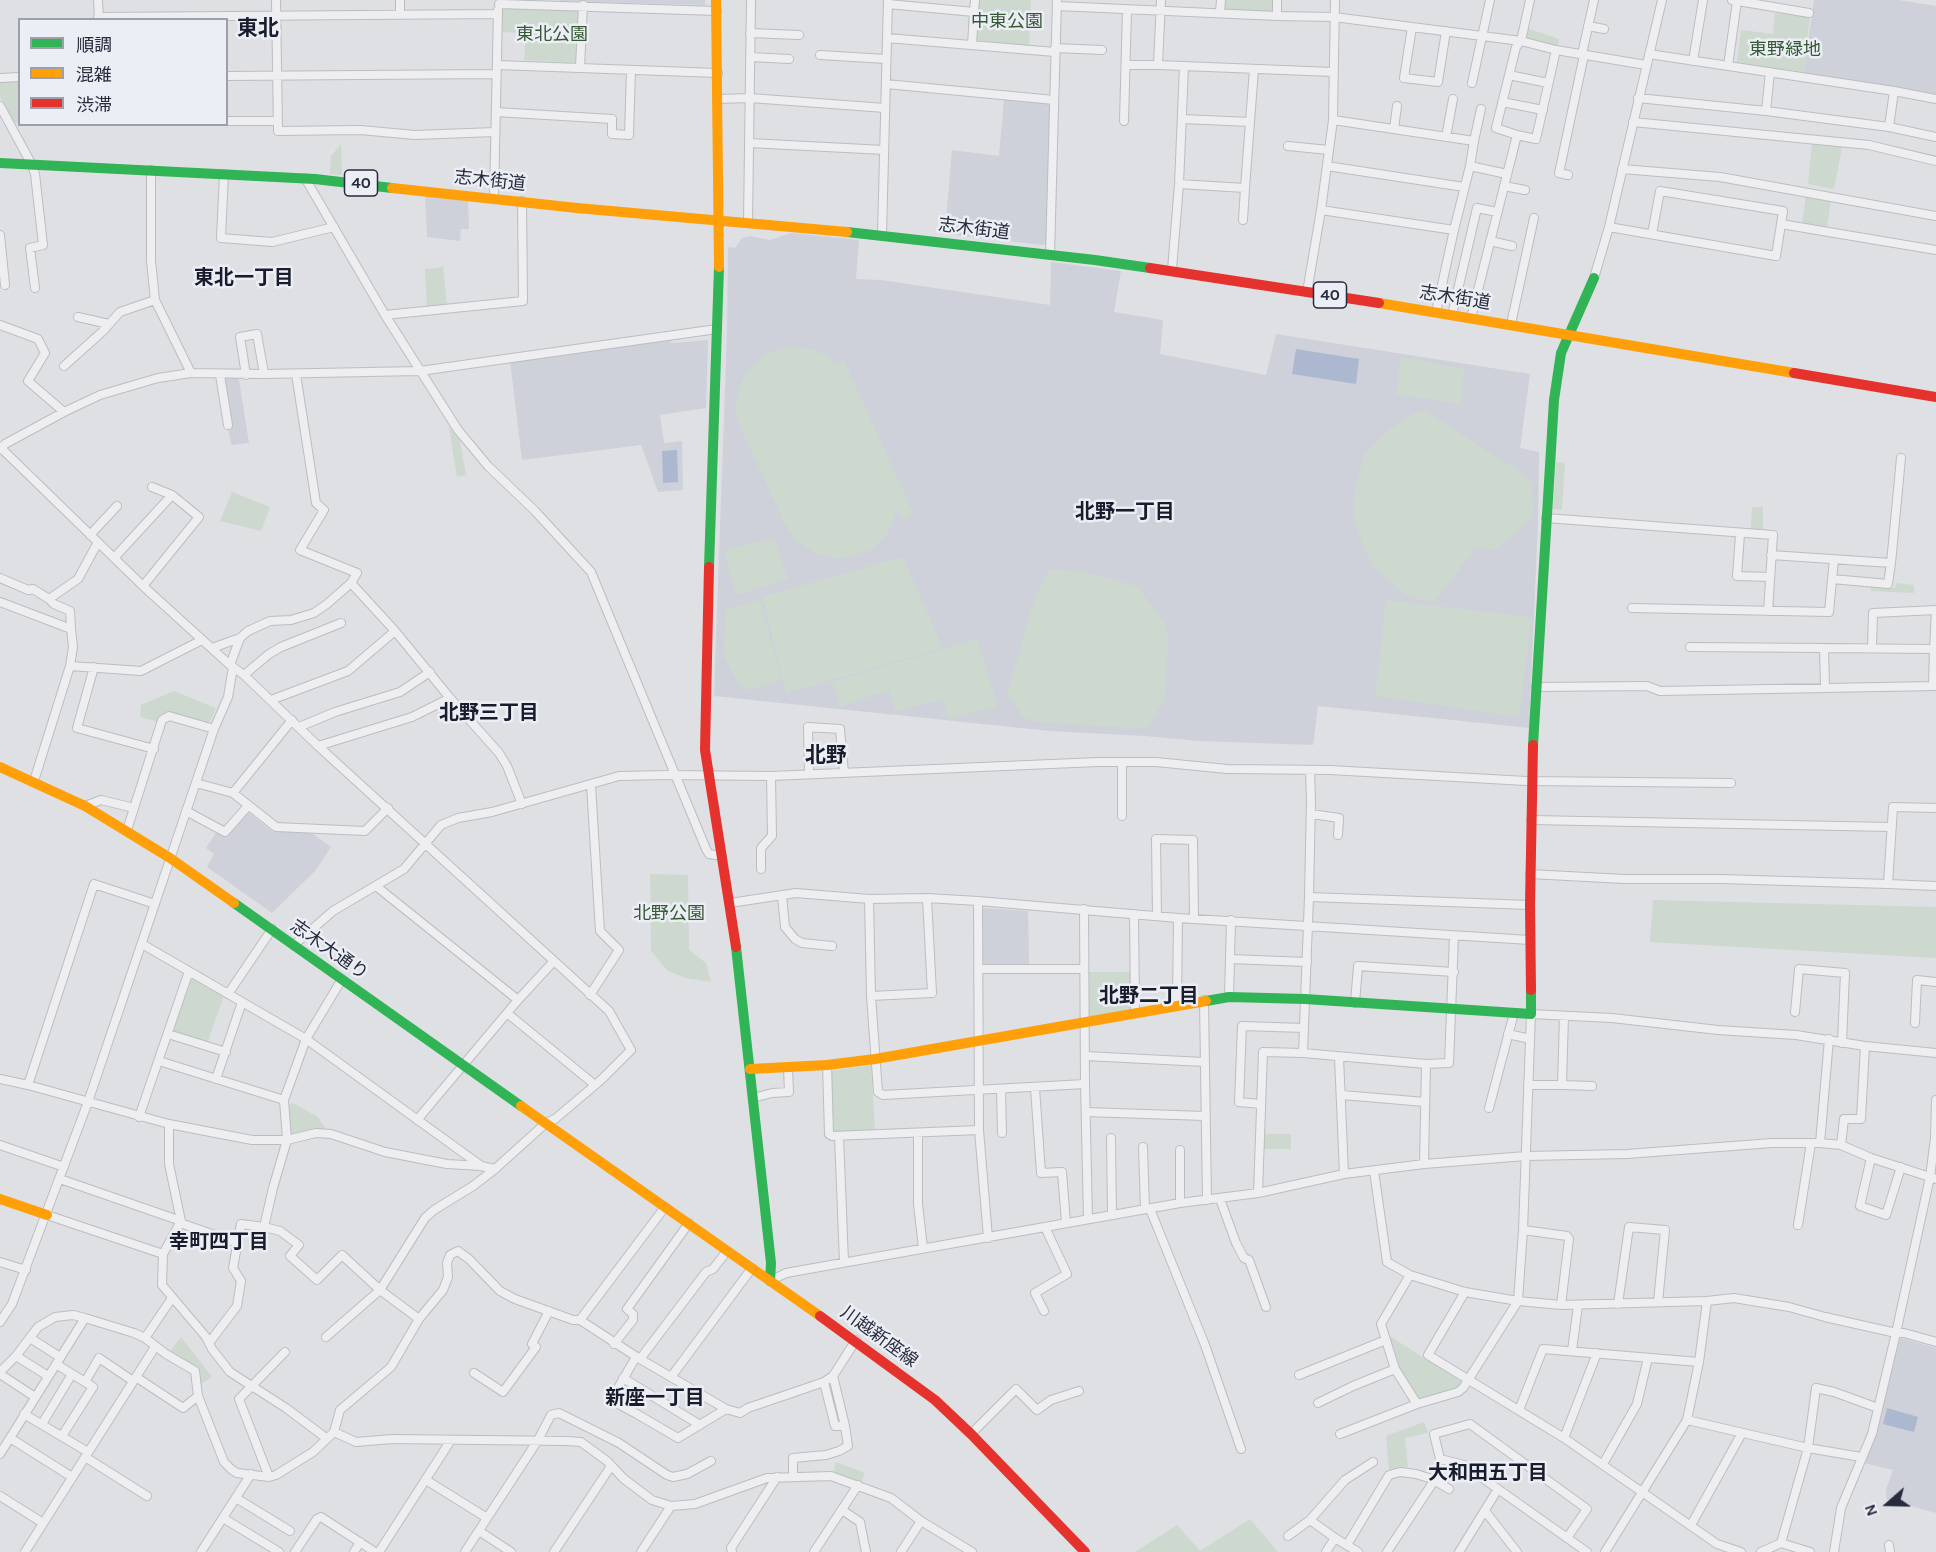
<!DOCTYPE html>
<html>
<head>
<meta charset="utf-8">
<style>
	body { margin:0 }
	#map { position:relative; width:1936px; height:1552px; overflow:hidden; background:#dee0e4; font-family:Karla,"Noto Sans JP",sans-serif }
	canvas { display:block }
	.legend { position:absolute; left:18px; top:18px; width:210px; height:108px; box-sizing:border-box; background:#ebeef4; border:2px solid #9ca0ab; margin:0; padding:8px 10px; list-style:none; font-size:18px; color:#262b3d }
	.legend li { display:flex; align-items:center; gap:12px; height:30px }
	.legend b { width:30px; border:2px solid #9ca0ab }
	.north { position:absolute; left:1858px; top:1474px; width:60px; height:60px; -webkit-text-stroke:4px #ebeef4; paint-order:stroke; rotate:250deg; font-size:16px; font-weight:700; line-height:24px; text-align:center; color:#262b3d }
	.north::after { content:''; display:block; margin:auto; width:21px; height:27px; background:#262b3d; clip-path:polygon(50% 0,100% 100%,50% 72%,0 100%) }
</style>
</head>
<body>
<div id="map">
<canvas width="1936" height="1552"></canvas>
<ul class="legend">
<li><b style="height:8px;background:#30b455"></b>順調</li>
<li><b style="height:8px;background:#ff9f0a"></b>混雑</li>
<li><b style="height:8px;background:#e5322d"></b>渋滞</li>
</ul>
<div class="north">N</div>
</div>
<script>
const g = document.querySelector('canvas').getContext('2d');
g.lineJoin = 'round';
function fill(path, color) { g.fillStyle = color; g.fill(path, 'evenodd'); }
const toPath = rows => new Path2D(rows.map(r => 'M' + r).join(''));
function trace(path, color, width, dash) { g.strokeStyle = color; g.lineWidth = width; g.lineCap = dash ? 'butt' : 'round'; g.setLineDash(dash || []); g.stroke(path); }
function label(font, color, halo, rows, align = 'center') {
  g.font = font + ' Karla,"Noto Sans JP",sans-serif'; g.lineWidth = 5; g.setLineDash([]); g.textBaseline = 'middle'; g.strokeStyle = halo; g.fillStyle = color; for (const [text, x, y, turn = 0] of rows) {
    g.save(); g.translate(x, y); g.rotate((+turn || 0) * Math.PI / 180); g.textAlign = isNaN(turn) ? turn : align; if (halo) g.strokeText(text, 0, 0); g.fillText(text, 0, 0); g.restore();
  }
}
const built = toPath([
	[560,0,705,0,705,5,560,1],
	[1814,0,1898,0,1936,6,1936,95,1803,76],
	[1004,99,1048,102,1050,106,1046,243,1043,245,945,234,952,150,999,156],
	[425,196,468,201,469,229,461,229,460,241,427,237],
	[791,233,859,240,856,279,881,280,1050,305,1051,262,1121,271,1114,312,1163,320,1160,354,1266,375,1276,334,1530,374,1520,448,1539,452,1538,523,1529,728,1318,706,1313,745,1199,741,1145,736,1050,731,714,696,727,333,728,247,735,248,742,238,750,236,770,240],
	[670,339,671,343,708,340,706,408,660,415,664,443,682,441,683,490,658,492,641,445,522,460,510,361],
	[238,374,249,443,231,445,220,375],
	[248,812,273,832,299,831,313,834,331,847,315,871,272,913,207,867,214,854,206,848,216,833,226,838,244,813],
	[985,908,1028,911,1029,965,986,965,982,963,981,910],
	[1901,1338,1936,1348,1936,1513,1886,1499,1886,1490,1893,1470,1864,1463,1874,1440,1897,1340]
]);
const green = toPath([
	[978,0,1031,0,1029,46,977,41],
	[1221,0,1277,0,1277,16,1220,12],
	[505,7,579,9,577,60,574,63,524,60,526,33,501,32,502,10],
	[1775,13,1810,16,1803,77,1781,73,1781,70,1737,62,1741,30,1773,34],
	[1527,28,1559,39,1558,46,1529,40,1526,34],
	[0,81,19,81,19,123,14,122,0,97],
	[341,144,342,175,330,174,331,156],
	[1812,144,1842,147,1834,189,1808,184],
	[1806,195,1831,199,1827,227,1802,223],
	[443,267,447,305,427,307,425,269],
	[789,346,811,349,828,356,837,364,844,361,914,514,903,520,897,509,890,529,884,538,872,549,853,557,832,558,817,554,797,542,783,520,740,427,736,415,736,400,740,385,746,373,764,355],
	[1401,357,1464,369,1461,404,1396,394],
	[1425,411,1531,479,1534,517,1496,550,1476,548,1434,602,1412,598,1402,592,1375,568,1365,550,1353,516,1355,490,1364,455,1390,429,1413,413],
	[449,427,460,441,466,475,457,477],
	[1556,462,1565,463,1562,510,1553,509],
	[232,492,270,507,261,531,220,521],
	[1752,507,1763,507,1763,530,1751,529],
	[774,537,788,579,737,595,724,551],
	[903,557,943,648,786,693,762,597],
	[1048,570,1080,571,1137,586,1163,620,1168,638,1165,699,1147,729,1037,722,1023,717,1007,694,1034,600],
	[1896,583,1914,585,1914,593,1871,591,1871,586,1895,588],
	[760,600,781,680,749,690,740,687,723,655,726,609],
	[1386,600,1532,617,1519,717,1375,696],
	[977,639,998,706,949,719,942,699,895,712,889,690,840,707,832,682],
	[174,691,216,708,210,722,207,724,170,713,161,716,159,722,140,717,141,705],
	[650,874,688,875,689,950,706,963,711,982,686,978,668,971,651,951],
	[1653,900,1936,907,1936,958,1650,942],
	[1088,972,1131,972,1132,1009,1087,1017],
	[193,977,224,995,207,1044,172,1033,190,979],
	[871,1065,875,1130,834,1133,831,1071],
	[293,1103,318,1117,327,1131,293,1137,291,1134,288,1105],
	[1263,1134,1291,1134,1291,1149,1264,1149],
	[1388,1335,1462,1382,1457,1388,1419,1399,1404,1381,1397,1364],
	[181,1337,212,1377,201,1384,197,1371,169,1353],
	[1424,1422,1428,1433,1405,1438,1408,1467,1389,1469,1386,1436],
	[836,1462,865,1473,861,1482,833,1473],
	[1250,1519,1278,1552,1135,1552,1177,1525,1200,1551]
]);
const water = toPath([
	[1296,349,1359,359,1356,384,1292,374],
	[677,450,678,482,663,483,662,451],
	[1887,1408,1918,1417,1914,1432,1883,1424]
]);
const street = toPath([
	[98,0,99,19],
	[276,0,278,131,360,130,415,135,495,132],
	[1161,0,1158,65,1333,72],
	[1732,0,1809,13],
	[499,4,717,11],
	[888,4,974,12,972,45],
	[1057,6,1277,16,1334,17,1521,41,1556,50,1646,65],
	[974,12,975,0],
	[1220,12,1221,0],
	[400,14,400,0],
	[1277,16,1277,0],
	[98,17,498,14],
	[1588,26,1604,29],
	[1412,27,1404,78,1438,82,1446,31],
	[750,33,799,35],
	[887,38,1055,52],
	[1055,48,1102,50],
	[1582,54,1594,0],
	[1649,54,1894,91,1936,99],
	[820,55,886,59],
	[750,57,789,59],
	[1693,61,1703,0],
	[497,65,718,73],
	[1126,65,1158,65],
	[1728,66,1737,1],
	[580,67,583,5],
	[1509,75,1548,83],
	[226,76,496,74],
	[0,78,20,77],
	[1472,83,1490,0],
	[886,84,1054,100],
	[1638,98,1766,111,1770,72],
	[718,99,750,98,885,108],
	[1502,102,1543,110],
	[0,106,32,165,35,174,43,245,30,248,35,288],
	[1766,111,1889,127,1936,137],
	[496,112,612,119,612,134,629,135,631,70],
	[1182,119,1250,122],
	[1333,120,1474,141,1470,166,1507,174],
	[226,121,278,121],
	[1124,121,1127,10],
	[1633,122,1869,145,1936,161],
	[1889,127,1894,91],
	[1394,129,1397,106],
	[1517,135,1496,128,1516,47,1521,41,1530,0],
	[1446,137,1453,99],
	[1474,141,1481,109],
	[749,143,884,150],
	[1288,146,1329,150],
	[1327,166,1464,187],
	[1622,169,1720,177,1936,216],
	[151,170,151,261,155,300,191,373],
	[224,174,221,238,272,242,334,227],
	[1568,175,1559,173,1584,55],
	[305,178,385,315,458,430,488,466,535,511,591,572,706,849,709,854,722,856],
	[1179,184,1245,188,1254,69],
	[1504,186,1525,190],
	[494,198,498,10],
	[1321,210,1454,230,1470,166],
	[1243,220,1245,188],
	[748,223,751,0],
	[1609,227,1776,256,1781,224,1936,250],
	[1652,234,1660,191,1783,211,1781,224],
	[0,235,5,285],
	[882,235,888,0],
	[1490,241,1512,246],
	[1050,255,1057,0],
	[1172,270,1179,184,1184,66],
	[1594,278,1609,227,1662,0],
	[1307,292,1321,210,1333,120,1335,0],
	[1436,312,1454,230],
	[385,315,523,301,522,201],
	[1452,315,1477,208,1497,212],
	[78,317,109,324],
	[1471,318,1517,135,1536,139,1556,50],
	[1511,324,1534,218],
	[0,325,38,339,45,353,28,381,64,412],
	[64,366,102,332,120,312,155,300],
	[296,374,316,503,324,510,300,550,357,573,351,583],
	[220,375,228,425],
	[246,375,240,337,257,334,264,374],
	[0,447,143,586,230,665,244,675,318,746,609,1011,631,1050,601,1080,555,1119,546,1123,495,1169,473,1186,434,1210,425,1218,380,1290,326,1337],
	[0,449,5,444,64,412,100,395,158,378,191,373,264,374,420,371,717,329],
	[152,487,172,495],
	[1546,518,1773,535,1768,611],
	[1740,534,1737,576,1770,577],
	[90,535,117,506],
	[1771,555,1891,563,1901,458],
	[114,558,172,495,199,517,143,586],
	[0,578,28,590,33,589,49,599],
	[1832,579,1888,584,1891,563],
	[0,602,71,629,73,647,70,666,34,781],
	[1632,608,1829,612,1834,559],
	[71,629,70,611,54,604,49,599,78,579,98,542],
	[1690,647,1824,648,1934,649,1936,610,1873,613,1872,648],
	[212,648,240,638,248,631,270,621,291,620,314,613,327,604,351,583,395,631,450,698,499,753,507,766,522,804],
	[1824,648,1825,687],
	[230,665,240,638],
	[70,666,141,671,202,640],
	[94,667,77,728,154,749],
	[244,675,269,654,281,647,341,623],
	[1933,686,1934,649],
	[1536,687,1647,686,1660,691,1936,686],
	[271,700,348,671,395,631],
	[299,727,335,712,400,692,430,672],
	[318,746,412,717,450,698],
	[1122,762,1122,816],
	[809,774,808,727,840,729,844,773],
	[196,783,233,793,276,827,365,831,388,808],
	[233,793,292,720],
	[85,806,101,800,134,808,162,720,169,716,214,729],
	[186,811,225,832,248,806],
	[1311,814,1339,818,1338,835],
	[1531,820,1892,827],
	[127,830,134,808],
	[761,869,761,848,772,836,771,776],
	[1530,874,1624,879,1721,879,1888,884,1893,807,1936,808],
	[1888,884,1936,886],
	[376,886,518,1000],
	[782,896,785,927,795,939,802,943,832,946],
	[1309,897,1530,905],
	[978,901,927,898,932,993,871,996,878,1092,883,1095,1085,1084],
	[730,903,796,893,869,899],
	[1084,909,1085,1084,1088,1219],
	[1134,914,1135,1012],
	[1157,916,1156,839,1193,840,1194,918],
	[142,944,306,1039,480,1165],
	[294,945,333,911,404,869,441,825,458,818,492,812,619,776,668,775,771,776,1098,762,1156,762,1227,769,1330,770,1526,781,1731,783],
	[1230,959,1307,962],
	[978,969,1084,969],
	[228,994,272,929],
	[590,995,619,950,600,931,591,785],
	[871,996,869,899,927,898],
	[1229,997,1231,920],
	[1204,1000,1207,1200],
	[1355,1003,1358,966,1454,972],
	[1177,1004,1178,918],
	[1795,1012,1799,969,1845,973,1842,1043],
	[507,1013,595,1085],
	[1915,1023,1917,980,1936,982],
	[168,1034,226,1052],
	[1508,1034,1530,1039],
	[1303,1053,1309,897,1311,800,1310,771],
	[1085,1056,1204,1062],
	[1339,1057,1344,1174],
	[159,1061,284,1100],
	[827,1065,829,1134,832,1136,979,1130],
	[0,1079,28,1085,169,1124,252,1140,287,1140,316,1133,331,1134,385,1152,447,1164,481,1166,495,1169],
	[216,1079,242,1002],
	[28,1085,94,884,155,904],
	[1528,1085,1562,1085,1564,1016],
	[1562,1085,1592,1086],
	[1035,1088,1041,1173,1062,1172,1066,1223],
	[1001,1090,1002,1133],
	[1342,1095,1425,1102],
	[753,1098,772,1093,789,1092,788,1068],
	[1261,1104,1239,1102,1242,1026,1304,1028],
	[1489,1108,1514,1013],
	[1086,1112,1205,1116],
	[139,1117,189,971],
	[417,1120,518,1000,554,961],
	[169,1124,169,1164,181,1221,163,1254,162,1285,206,1337,212,1349,230,1372,286,1408,326,1438],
	[918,1133,918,1204,923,1248],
	[839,1136,844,1262],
	[1111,1138,1112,1215],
	[1820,1143,1829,1039],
	[0,1145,64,1167],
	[1841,1145,1844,1119,1861,1119,1865,1046],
	[1143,1147,1145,1209],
	[1871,1158,1860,1206,1886,1215,1901,1167],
	[1424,1164,1426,1064],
	[1374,1171,1387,1262,1410,1275,1465,1292,1518,1301,1561,1305,1707,1301,1734,1298,1789,1307,1825,1317,1896,1333,1904,1333,1936,1342],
	[60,1179,181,1221],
	[1258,1193,1263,1052,1303,1053,1426,1064,1449,1063,1454,936],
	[1220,1199,1236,1243,1244,1258,1249,1260,1266,1307],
	[1180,1203,1180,1150],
	[665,1207,580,1320,640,1359,726,1409,740,1413,748,1408,824,1382,833,1376,856,1340],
	[1150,1209,1205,1345,1241,1449],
	[47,1215,163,1254],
	[180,1223,238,1243],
	[1798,1225,1811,1143],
	[264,1227,273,1188,287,1140,284,1100,306,1039,342,979],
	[1523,1230,1567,1236,1569,1239,1561,1305],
	[988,1238,979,1130,978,901,1178,918,1530,940],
	[0,1262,26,1270],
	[1410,1275,1381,1324,1395,1369,1417,1404,1458,1392,1463,1388,1518,1301,1523,1230,1531,1014,1612,1018,1718,1030,1796,1035,1865,1046,1936,1053],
	[770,1281,786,1273,1180,1203,1258,1193,1344,1174,1424,1164,1526,1156,1627,1154,1772,1143,1820,1143,1841,1145,1871,1158,1936,1179],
	[1465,1292,1428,1355,1564,1438,1717,1544,1741,1552],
	[1618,1304,1629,1227,1665,1230,1658,1302],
	[1044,1311,1035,1293,1067,1274,1045,1227],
	[0,1322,12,1304,88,1102,214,729,228,697,233,667],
	[30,1338,60,1357],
	[145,1338,172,1298],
	[209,1343,237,1306,241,1281,233,1268,241,1224,264,1227,280,1231,299,1245,290,1256,317,1280,342,1255,380,1290,419,1319],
	[614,1344,633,1320,633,1314,627,1309,689,1223],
	[1572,1351,1578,1305],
	[16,1356,48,1376],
	[636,1357,611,1400,635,1413,678,1438,726,1409],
	[640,1359,706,1272,713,1269,727,1251],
	[56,1364,93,1387,62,1436],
	[0,1372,16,1356,38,1327,55,1317,73,1315,85,1318,134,1333,145,1338,166,1354,195,1371,198,1396,224,1462,232,1470,237,1473,269,1477,276,1475,313,1452,334,1432,340,1410,391,1367,419,1319,443,1290,448,1277,447,1263,450,1255,458,1251,469,1259,500,1291,515,1299,573,1320,580,1320],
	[474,1373,503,1392,536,1347,532,1344,549,1311],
	[0,1374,35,1397],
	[1299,1375,1386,1340],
	[136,1377,183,1408,198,1396],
	[671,1377,752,1268],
	[623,1378,700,1425],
	[85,1382,99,1358,133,1381],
	[824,1382,835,1426,845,1426,833,1376],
	[1318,1403,1353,1386,1395,1369],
	[1519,1410,1543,1349,1699,1362],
	[24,1414,88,1452],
	[1687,1420,1808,1448,1861,1457],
	[42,1424,72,1374],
	[334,1432,356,1442,392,1439,567,1441,581,1442,607,1461,624,1479,652,1500,671,1506,695,1504,767,1478,831,1476,891,1498,921,1521,972,1552],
	[971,1434,1016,1389,1037,1410,1051,1400,1079,1391],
	[1340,1434,1417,1404],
	[10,1438,72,1477],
	[1564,1438,1597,1353],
	[0,1454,85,1318],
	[85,1457,147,1496],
	[1603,1464,1637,1404,1648,1358],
	[793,1476,793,1458,826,1455,839,1451,848,1446,845,1426],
	[269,1477,239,1399,285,1352],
	[426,1480,487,1518],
	[0,1496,43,1523],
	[236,1498,290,1531],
	[842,1510,860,1522,866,1552],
	[1485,1511,1517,1552],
	[223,1518,279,1552],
	[1310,1520,1335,1538],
	[1691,1525,1742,1433],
	[479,1531,511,1552],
	[1288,1536,1310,1520,1345,1480,1373,1462],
	[1567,1538,1587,1509,1470,1424,1434,1434,1440,1459,1464,1465,1587,1552],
	[1781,1543,1808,1448,1816,1388,1834,1392,1878,1408],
	[1347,1545,1389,1475,1400,1472,1416,1474,1432,1479,1449,1489],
	[1889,1545,1890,1552],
	[25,1552,155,1347],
	[201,1552,251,1474],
	[295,1552,317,1519,321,1517,375,1552],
	[354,1552,360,1542],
	[379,1552,451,1440],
	[465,1552,538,1440,551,1415,559,1413,619,1443,667,1475,673,1477,687,1474,711,1461],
	[554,1552,611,1466],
	[641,1552,671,1506],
	[732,1552,731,1548,777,1477],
	[814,1552,858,1485],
	[901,1552,921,1521],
	[1326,1552,1335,1538,1358,1552],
	[1387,1552,1434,1481],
	[1459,1552,1498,1489],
	[1605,1552,1687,1420,1699,1362,1707,1301],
	[1761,1552,1781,1543,1810,1552],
	[1834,1552,1841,1508,1872,1434,1896,1333,1930,1177,1935,1138,1936,1100]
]);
const fast = toPath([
	[0,163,315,179,392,188],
	[847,232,1095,260,1150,268],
	[709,567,719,267],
	[1533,745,1554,400,1561,353,1594,278],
	[234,903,521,1106],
	[736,947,771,1263,770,1281],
	[1206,1001,1229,997,1305,999,1531,1014,1531,990]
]);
const slow = toPath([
	[716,0,719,267],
	[392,188,577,208,847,232],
	[1379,303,1794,373],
	[0,767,85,806,170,858,234,903],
	[750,1069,827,1065,875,1059,1206,1001],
	[521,1106,820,1316],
	[0,1199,47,1215]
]);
const jam = toPath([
	[1150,268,1379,303],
	[1794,373,1936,397],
	[709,567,705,750,736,947],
	[1531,990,1530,905,1533,745],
	[820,1316,935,1400,971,1434,1085,1552]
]);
const shields = [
	[361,183,33],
	[1330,295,33]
];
const shieldNames = [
	["40",361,183],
	["40",1330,295]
];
const parkNames = [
	["中東公園",1007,22],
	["東北公園",552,35],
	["東野緑地",1785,50],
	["北野公園",669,914]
];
const streetNames = [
	["志木街道",490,181,6],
	["志木街道",974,229,7],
	["志木街道",1455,298,9],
	["志木大通り",329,950,35],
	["川越新座線",879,1337,36]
];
const neighbourhoodNames = [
	["東北一丁目",244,278],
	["北野一丁目",1125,512],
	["北野三丁目",489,713],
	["北野二丁目",1149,996],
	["幸町四丁目",219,1242],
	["新座一丁目",655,1398],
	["大和田五丁目",1488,1473]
];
const quarterNames = [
	["東北",258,29],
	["北野",826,756]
];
fill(built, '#ced1d9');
fill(green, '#cdd8cf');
fill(water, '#acb8d0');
trace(street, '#bbbdc1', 10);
trace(street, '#eeeef1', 8);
trace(fast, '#30b455', 10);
trace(slow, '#ff9f0a', 10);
trace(jam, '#e5322d', 10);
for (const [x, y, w] of shields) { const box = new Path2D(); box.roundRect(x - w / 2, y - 13, w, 26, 4.5); g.fillStyle = '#ebeef4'; g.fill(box); trace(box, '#262b3d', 1.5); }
label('bold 16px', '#262b3d', null, shieldNames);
label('18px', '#355933', '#ebeef4', parkNames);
label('18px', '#262b3d', '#ebeef4', streetNames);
label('bold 20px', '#181c2d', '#ebeef4', neighbourhoodNames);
label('bold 21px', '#181c2d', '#ebeef4', quarterNames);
</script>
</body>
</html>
